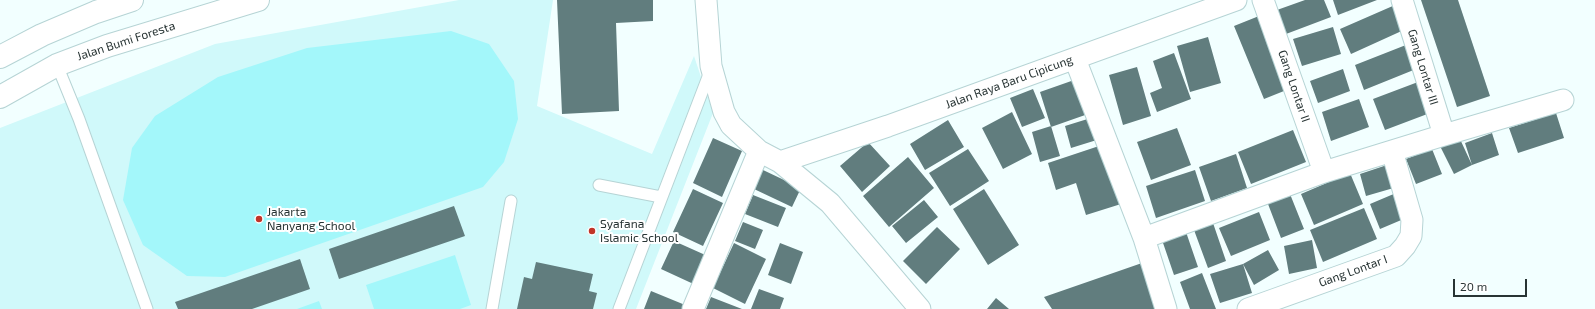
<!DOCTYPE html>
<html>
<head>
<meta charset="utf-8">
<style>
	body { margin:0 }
	#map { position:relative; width:1595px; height:309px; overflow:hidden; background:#f2ffff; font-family:"Exo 2",sans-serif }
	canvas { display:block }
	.scale { position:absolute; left:1453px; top:279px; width:74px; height:18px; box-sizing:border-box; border:2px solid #283434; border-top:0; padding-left:5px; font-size:12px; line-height:14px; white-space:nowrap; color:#283434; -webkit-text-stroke:3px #fff; paint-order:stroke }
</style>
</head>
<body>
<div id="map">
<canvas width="1595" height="309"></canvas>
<div class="scale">20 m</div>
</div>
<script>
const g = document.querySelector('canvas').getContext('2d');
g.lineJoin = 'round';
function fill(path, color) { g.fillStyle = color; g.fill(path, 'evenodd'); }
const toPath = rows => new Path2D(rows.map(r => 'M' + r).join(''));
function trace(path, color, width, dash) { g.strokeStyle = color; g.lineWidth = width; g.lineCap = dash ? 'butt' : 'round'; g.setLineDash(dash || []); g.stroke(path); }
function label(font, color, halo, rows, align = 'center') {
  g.font = font + ' "Exo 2",sans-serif'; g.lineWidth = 4; g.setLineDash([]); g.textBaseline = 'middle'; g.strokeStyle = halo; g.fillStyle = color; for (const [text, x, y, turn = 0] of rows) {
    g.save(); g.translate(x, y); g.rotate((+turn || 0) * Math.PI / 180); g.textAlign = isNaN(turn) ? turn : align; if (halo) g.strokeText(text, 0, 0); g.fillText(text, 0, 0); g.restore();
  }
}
const built = toPath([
	[459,0,553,0,537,106,652,154,694,56,713,113,636,309,0,309,0,128,215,44]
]);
const green = toPath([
	[451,31,489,44,514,81,518,119,504,162,483,187,225,277,187,276,143,245,123,200,132,148,155,116,218,77,307,48],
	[455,255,471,305,460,309,374,309,366,285],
	[319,301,322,309,297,309]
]);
const building = toPath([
	[557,0,653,0,653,21,616,23,619,111,562,114],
	[1305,0,1324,0,1331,17,1286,34,1277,10],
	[1333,0,1377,0,1338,15],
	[1421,0,1458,0,1490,96,1457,107],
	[1395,5,1406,29,1351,54,1340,29],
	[1259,16,1289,89,1264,99,1234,26],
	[1333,27,1341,54,1302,66,1293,39],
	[1208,37,1221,83,1190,92,1177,46],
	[1411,43,1421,67,1364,90,1355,65],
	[1174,53,1191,99,1157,112,1150,93,1162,88,1153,61],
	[1137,67,1151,116,1123,125,1109,75],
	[1343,69,1350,91,1318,103,1310,81],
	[1077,79,1088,114,1051,127,1040,92],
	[1418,82,1430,113,1385,130,1373,99],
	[1033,89,1045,118,1022,127,1010,98],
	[1359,99,1369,127,1331,141,1322,112],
	[1012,112,1032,154,1003,169,982,128],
	[1556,113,1564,138,1518,153,1509,128],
	[1094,117,1100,139,1071,148,1065,126],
	[948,120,964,147,925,170,910,144],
	[1051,126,1060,156,1040,162,1032,132],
	[1177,128,1191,165,1151,180,1137,142],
	[1293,130,1306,162,1251,184,1238,152],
	[1492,133,1499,155,1472,165,1465,143],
	[1459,137,1472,165,1454,174,1440,146],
	[713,138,742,151,722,197,693,183],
	[868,142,890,166,862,192,840,166],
	[1102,145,1121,204,1086,215,1076,183,1056,190,1048,163],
	[968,149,989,181,950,206,929,173],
	[1432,149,1442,174,1416,184,1406,159],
	[1236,154,1247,188,1211,201,1199,167],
	[908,157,934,188,889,227,863,196],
	[1390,164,1397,187,1366,196,1360,174],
	[763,170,801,188,792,207,754,189],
	[1195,170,1205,201,1156,218,1146,186],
	[1350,173,1363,204,1314,225,1301,194],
	[693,189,723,203,703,246,673,232],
	[984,189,1019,245,988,265,953,209],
	[1396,193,1406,218,1380,229,1370,204],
	[1290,194,1304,229,1281,238,1268,204],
	[753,195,786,208,778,227,745,214],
	[924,200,938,217,906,243,892,226],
	[454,206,465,236,339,279,329,249],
	[1364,208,1377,239,1323,262,1310,230],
	[1259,212,1270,240,1231,256,1219,228],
	[743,222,763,230,755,249,735,241],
	[1213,223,1226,261,1208,268,1194,230],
	[937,227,960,249,926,284,903,261],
	[1186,232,1198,267,1174,275,1162,240],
	[1312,240,1317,268,1289,274,1284,246],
	[674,241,712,258,700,287,661,269],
	[734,243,766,259,745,304,713,288],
	[780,243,803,252,791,284,768,275],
	[1268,250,1279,270,1254,285,1243,264],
	[300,259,310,289,252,309,178,309,175,302],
	[536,262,593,274,589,291,597,293,593,309,517,309,524,277,532,279],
	[1142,263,1156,309,1052,309,1044,297],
	[1243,264,1252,293,1220,303,1210,274],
	[1202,273,1216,309,1190,309,1180,282],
	[759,289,784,298,780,309,751,309],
	[651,291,690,307,689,309,644,309],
	[711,297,742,309,706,309],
	[996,298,1009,309,987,309]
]);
const lane = toPath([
	[57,65,79,119,147,309],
	[599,185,661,197],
	[492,309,511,201],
	[619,309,711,69]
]);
const street = toPath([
	[706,0,711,66,724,112,731,125,759,151,780,162,830,203,920,309],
	[1263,0,1324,172],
	[1402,0,1444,135],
	[1075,59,1144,238,1166,309],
	[780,162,888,126,1236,0],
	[1144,238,1324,172,1444,135,1563,100],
	[693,309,759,151],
	[1248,309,1396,256,1405,246,1411,236,1412,220,1392,151]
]);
const secondary = toPath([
	[0,57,42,35,96,12,132,0],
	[0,97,57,65,107,46,258,0]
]);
const markers = [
	[259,219,4,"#c13428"],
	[592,231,4,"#c13428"]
];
const streetNames = [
	["Jalan Bumi Foresta",126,41,-18],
	["Gang Lontar III",1423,67,73],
	["Jalan Raya Baru Cipicung",1009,82,-20],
	["Gang Lontar II",1294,86,71],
	["Gang Lontar I",1353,271,-20]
];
const poiNames = [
	["Jakarta",267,212],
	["Nanyang School",267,226],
	["Syafana",600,224],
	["Islamic School",600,238]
];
fill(built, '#d0f9fa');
fill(green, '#a3f7fa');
fill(building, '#617d7e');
trace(lane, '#b6d4d5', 13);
trace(street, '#b6d4d5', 23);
trace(secondary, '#b6d4d5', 24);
trace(lane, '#fff', 11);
trace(street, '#fff', 21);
trace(secondary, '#fff', 22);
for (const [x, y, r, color] of markers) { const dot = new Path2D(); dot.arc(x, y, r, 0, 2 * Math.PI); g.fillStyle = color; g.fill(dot); trace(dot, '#fff', 1.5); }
label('12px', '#283434', '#fff', streetNames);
label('12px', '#283434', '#fff', poiNames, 'left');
</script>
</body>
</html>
